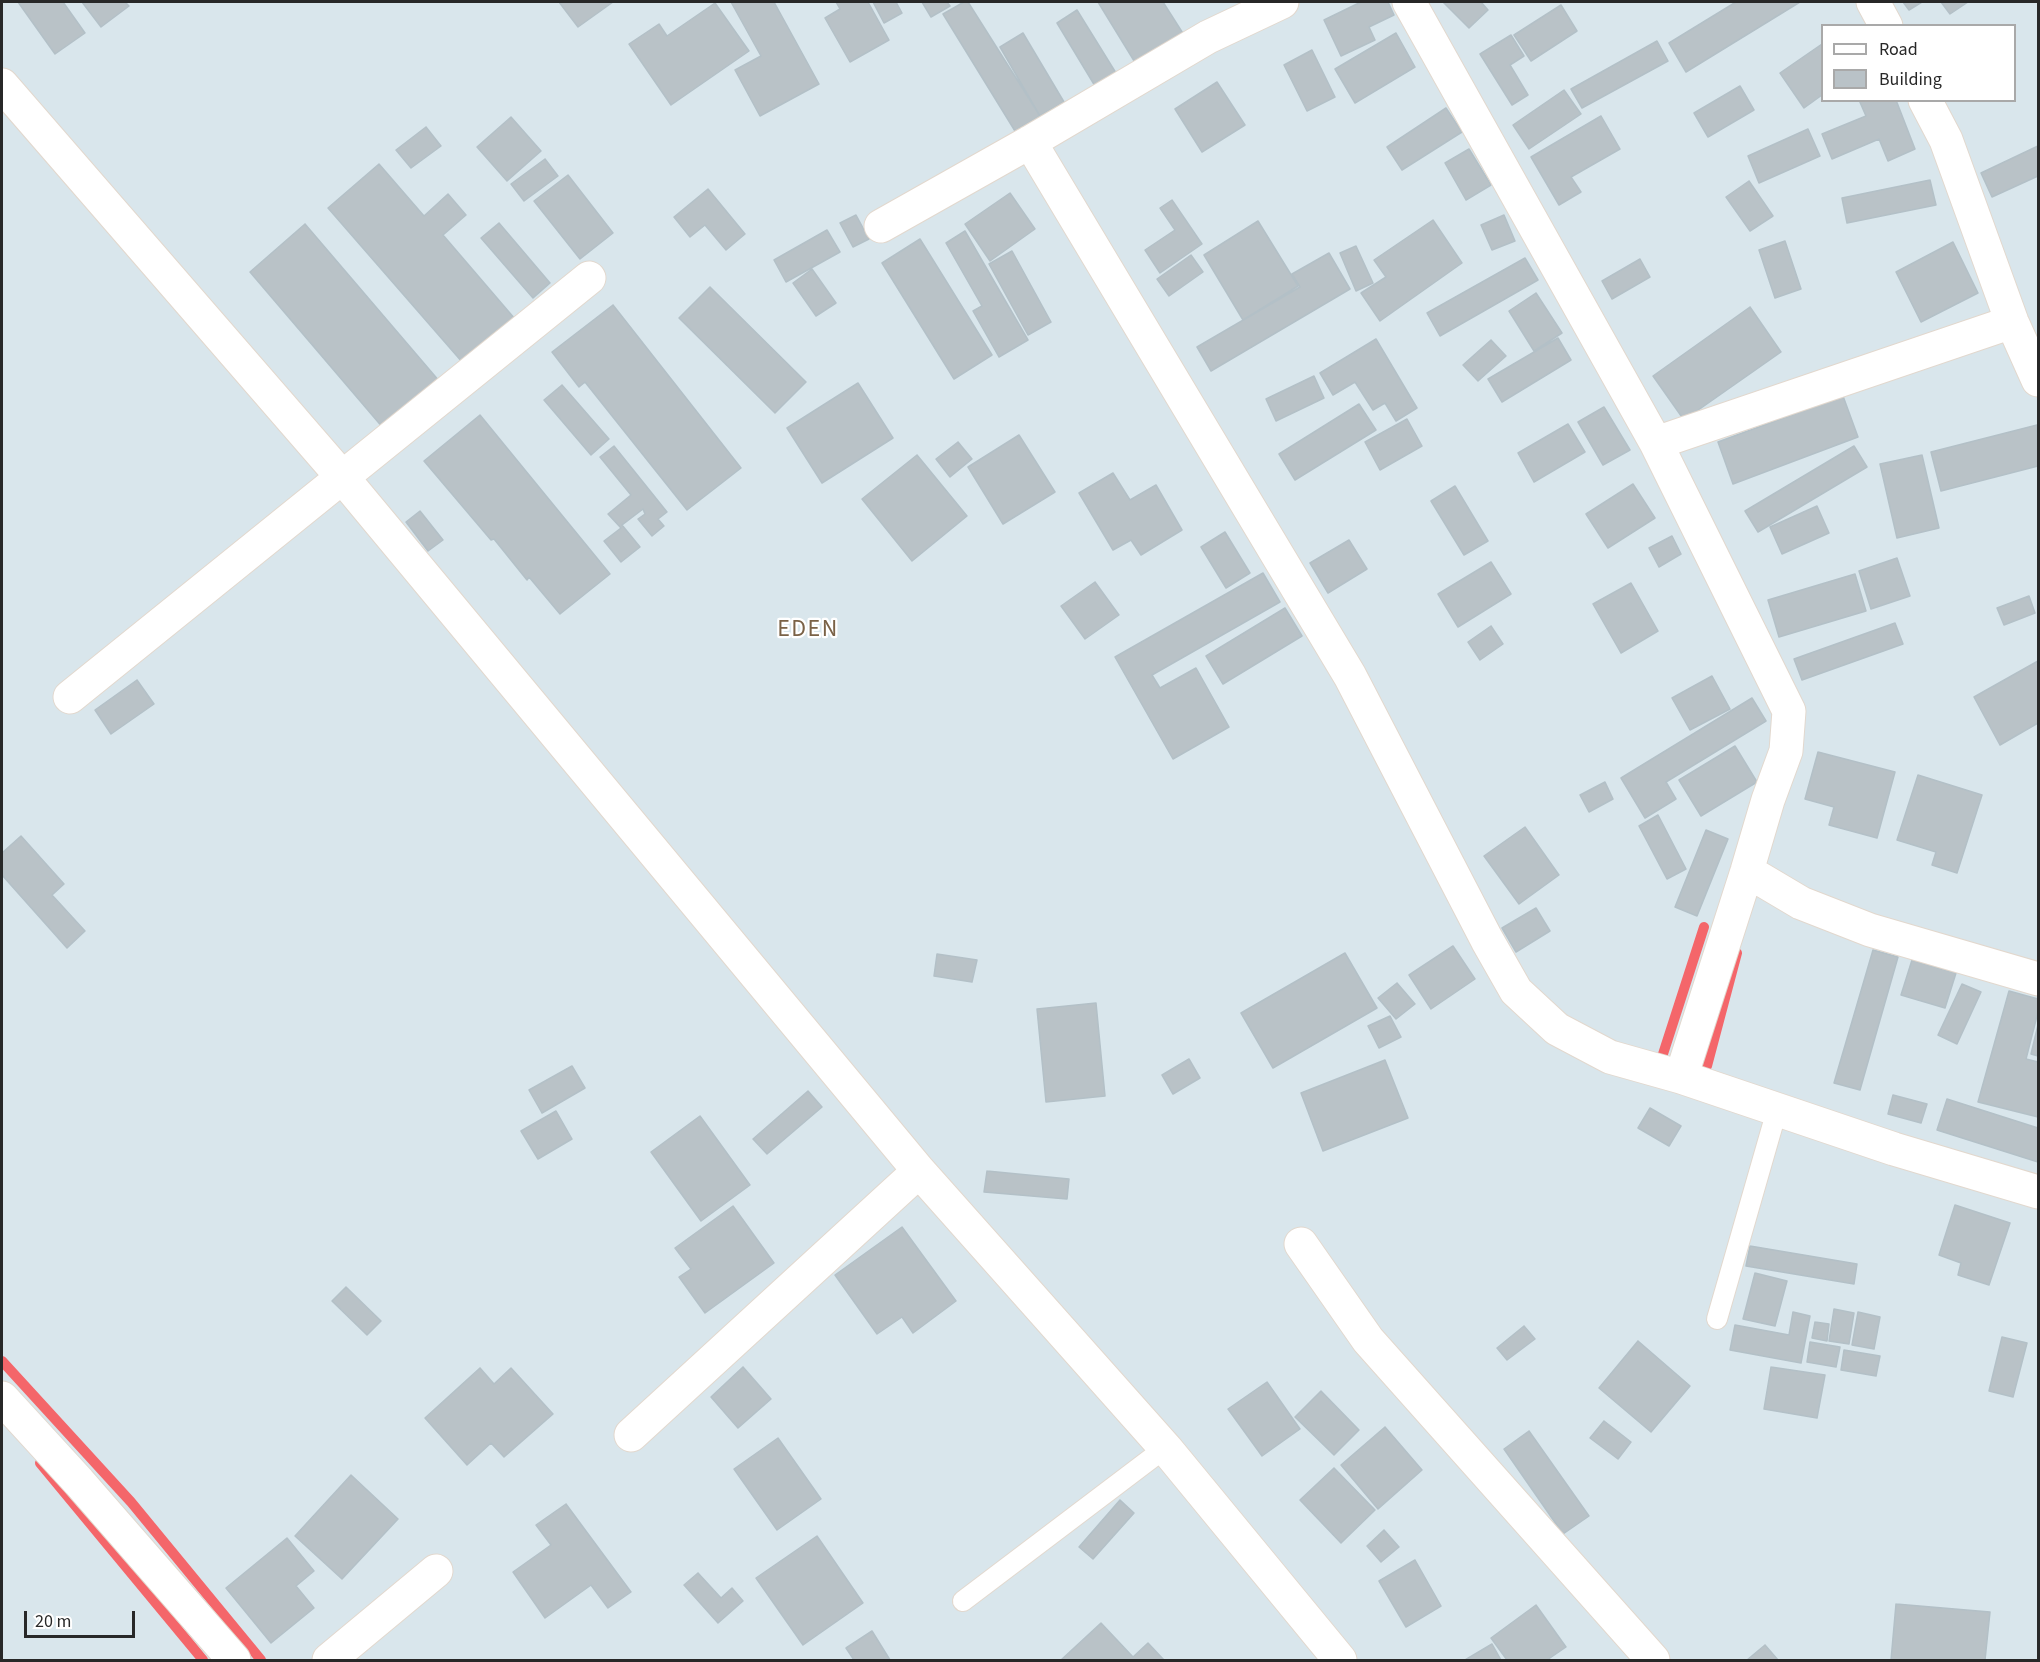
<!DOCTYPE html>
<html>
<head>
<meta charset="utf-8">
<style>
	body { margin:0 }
	#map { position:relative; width:2040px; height:1662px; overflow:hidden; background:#d9e6ec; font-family:"Source Sans 3",sans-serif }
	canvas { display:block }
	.frame { position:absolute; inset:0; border:3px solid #282828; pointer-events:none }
	.legend { position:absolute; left:1821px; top:24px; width:195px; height:78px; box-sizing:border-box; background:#fff; border:2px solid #a9a9a9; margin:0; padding:8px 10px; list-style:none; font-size:18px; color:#282828 }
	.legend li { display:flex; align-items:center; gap:12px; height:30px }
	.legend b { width:30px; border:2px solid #a9a9a9 }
	.scale { position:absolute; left:24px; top:1611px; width:111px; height:27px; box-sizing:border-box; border:3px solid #282828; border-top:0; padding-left:8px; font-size:18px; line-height:21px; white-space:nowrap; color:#282828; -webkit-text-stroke:4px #fff; paint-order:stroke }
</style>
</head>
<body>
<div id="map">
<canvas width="2040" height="1662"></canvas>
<div class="frame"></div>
<ul class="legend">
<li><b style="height:8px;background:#fff"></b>Road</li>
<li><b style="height:16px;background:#b9c2c7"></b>Building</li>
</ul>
<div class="scale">20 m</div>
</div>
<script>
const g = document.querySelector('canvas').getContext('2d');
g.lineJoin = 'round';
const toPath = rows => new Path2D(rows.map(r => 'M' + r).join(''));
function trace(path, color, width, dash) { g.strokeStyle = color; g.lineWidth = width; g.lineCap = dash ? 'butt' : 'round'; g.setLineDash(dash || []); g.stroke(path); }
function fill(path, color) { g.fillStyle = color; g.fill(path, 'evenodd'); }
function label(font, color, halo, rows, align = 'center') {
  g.font = font + ' "Source Sans 3",sans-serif'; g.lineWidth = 4.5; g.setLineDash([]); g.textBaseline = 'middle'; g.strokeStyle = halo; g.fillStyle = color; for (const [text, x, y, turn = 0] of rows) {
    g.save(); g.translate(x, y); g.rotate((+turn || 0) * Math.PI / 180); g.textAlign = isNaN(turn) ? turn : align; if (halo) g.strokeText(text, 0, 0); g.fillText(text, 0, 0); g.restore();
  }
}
const stream = toPath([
	[1663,1054,1704,927],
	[1707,1066,1737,953],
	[2,1361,131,1502,261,1660],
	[40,1463,203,1660]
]);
const building = toPath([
	[18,2,63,2,85,33,55,54,18,2],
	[82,2,125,2,129,6,101,27,82,2],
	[559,2,613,2,578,27,559,2],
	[731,2,774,2,819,84,760,116,735,70,761,56,731,2],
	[836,2,868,2,889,40,850,62,825,18,840,9,836,2],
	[873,2,896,2,902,13,884,23,873,2],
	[922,2,947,2,950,6,931,17,922,2],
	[964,2,968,2,1040,116,1015,131,943,14,964,2],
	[1098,2,1163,2,1184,35,1136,64,1098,2],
	[1361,2,1388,2,1394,15,1369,27,1375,40,1341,56,1324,20,1361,2],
	[1443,2,1481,2,1488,10,1469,28,1443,2],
	[1736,2,1800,2,1686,72,1669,43,1736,2],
	[1903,2,1922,2,1909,10,1903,2],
	[1941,2,1968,2,1950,14,1941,2],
	[715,3,749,51,671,105,629,44,659,24,667,36,715,3],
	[1561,5,1577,31,1531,61,1514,35,1561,5],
	[1077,10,1116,73,1095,86,1057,23,1077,10],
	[1023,33,1064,102,1040,116,1000,47,1023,33],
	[1396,33,1415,67,1355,103,1335,69,1396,33],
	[1511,35,1524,56,1510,65,1528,95,1512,105,1480,54,1511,35],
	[1657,41,1668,61,1582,108,1571,89,1657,41],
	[1822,44,1822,95,1804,108,1780,73,1822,44],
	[1312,50,1335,97,1307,111,1284,65,1312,50],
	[1217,82,1245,125,1202,152,1175,109,1217,82],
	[1740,86,1754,110,1708,137,1694,113,1740,86],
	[1564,90,1581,114,1529,149,1513,125,1564,90],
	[1859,100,1896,100,1915,149,1888,161,1879,139,1832,159,1822,134,1866,116,1859,100],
	[1446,108,1462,132,1402,170,1387,147,1446,108],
	[1601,116,1620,149,1571,177,1581,192,1559,205,1531,157,1601,116],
	[511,117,541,151,507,181,477,147,511,117],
	[426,127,441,146,411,168,396,150,426,127],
	[1808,129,1820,156,1759,183,1748,156,1808,129],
	[2038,146,2038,176,1992,197,1981,173,2038,146],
	[1469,149,1491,185,1466,200,1445,163,1469,149],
	[545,159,558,176,524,201,511,184,545,159],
	[379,164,424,216,448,194,466,215,443,235,515,319,463,363,328,208,379,164],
	[568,175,613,233,580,259,534,201,568,175],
	[1930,180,1936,205,1847,223,1842,198,1930,180],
	[1749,181,1773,216,1750,231,1726,197,1749,181],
	[708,189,745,234,726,250,705,225,690,237,674,217,708,189],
	[1010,193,1035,229,990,261,965,224,1010,193],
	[1172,200,1202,244,1160,273,1145,250,1175,230,1160,208,1172,200],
	[856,215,869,239,853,247,840,223,856,215],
	[1504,215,1515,241,1492,250,1481,225,1504,215],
	[1433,220,1462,263,1380,321,1361,293,1386,277,1374,260,1433,220],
	[1258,221,1298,286,1243,320,1204,255,1258,221],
	[499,223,550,283,533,298,481,238,499,223],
	[305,224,440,382,384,429,250,272,305,224],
	[827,230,840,252,786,282,774,260,827,230],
	[965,231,1028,340,999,357,973,311,982,306,946,243,965,231],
	[920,239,992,355,954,379,882,263,920,239],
	[1785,241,1801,289,1775,298,1759,250,1785,241],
	[1953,242,1978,293,1921,322,1896,272,1953,242],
	[1356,246,1373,283,1356,291,1340,253,1356,246],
	[1012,251,1051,322,1028,335,989,264,1012,251],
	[1329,253,1350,289,1211,371,1197,347,1300,287,1292,274,1329,253],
	[1191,255,1203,272,1169,296,1157,279,1191,255],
	[1525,258,1538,280,1440,336,1427,313,1525,258],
	[1640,259,1650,277,1612,299,1602,281,1640,259],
	[812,269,836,303,816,316,793,283,812,269],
	[710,287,806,382,775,413,679,318,710,287],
	[1536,293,1562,333,1534,351,1509,311,1536,293],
	[613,305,741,468,687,510,585,382,579,387,552,352,613,305],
	[1750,307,1781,352,1684,420,1653,376,1750,307],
	[1558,338,1571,360,1502,402,1488,379,1558,338],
	[1376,339,1417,408,1396,421,1385,403,1373,410,1355,382,1333,395,1320,373,1376,339],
	[1491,340,1506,356,1478,381,1463,365,1491,340],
	[1314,376,1324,398,1276,421,1266,399,1314,376],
	[858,383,893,438,822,483,787,428,858,383],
	[562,385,609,439,591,455,544,400,562,385],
	[1843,396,1858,437,1733,484,1718,442,1843,396],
	[1359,404,1376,430,1295,480,1279,454,1359,404],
	[1604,407,1630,450,1603,465,1578,422,1604,407],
	[480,415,610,574,560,614,529,577,527,580,494,539,491,540,424,461,480,415],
	[1407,419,1422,446,1380,470,1365,442,1407,419],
	[1568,424,1585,452,1534,482,1518,453,1568,424],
	[2037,425,2038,466,1941,491,1931,452,2037,425],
	[1019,435,1055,492,1003,524,968,467,1019,435],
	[958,442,972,459,950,477,936,459,958,442],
	[614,446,667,512,658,519,664,526,652,536,638,519,645,514,643,509,622,525,640,547,621,562,604,541,621,528,608,514,631,495,600,457,614,446],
	[1854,446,1867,467,1758,532,1745,511,1854,446],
	[917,455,967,516,912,561,862,499,917,455],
	[1922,455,1939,528,1897,538,1880,464,1922,455],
	[1113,473,1130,500,1156,485,1182,530,1141,555,1131,540,1113,550,1079,493,1113,473],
	[1633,484,1655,518,1608,548,1586,514,1633,484],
	[1455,486,1488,541,1464,555,1431,501,1455,486],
	[1817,506,1829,533,1782,554,1770,527,1817,506],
	[420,511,443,540,428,551,406,522,420,511],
	[1225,532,1250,573,1226,588,1201,547,1225,532],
	[1672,536,1681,554,1659,567,1649,548,1672,536],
	[1349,540,1367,569,1328,593,1310,563,1349,540],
	[1897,558,1910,596,1871,609,1859,571,1897,558],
	[1491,562,1511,594,1458,627,1438,594,1491,562],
	[1263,573,1280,602,1152,675,1160,688,1196,668,1229,727,1173,759,1115,657,1263,573],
	[1855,574,1866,611,1779,637,1768,600,1855,574],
	[1095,582,1119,615,1085,639,1061,606,1095,582],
	[1631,583,1658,631,1621,653,1593,604,1631,583],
	[2029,596,2035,613,2004,625,1997,608,2029,596],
	[1285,608,1302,636,1223,684,1206,656,1285,608],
	[1895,623,1903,644,1802,680,1794,659,1895,623],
	[1491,626,1503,644,1480,660,1468,642,1491,626],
	[2038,661,2038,723,2000,745,1974,697,2038,661],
	[1712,676,1730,709,1690,730,1672,698,1712,676],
	[137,680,154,704,111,734,95,710,137,680],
	[1752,698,1766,721,1666,782,1676,799,1645,818,1621,778,1752,698],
	[1735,746,1757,782,1701,816,1679,780,1735,746],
	[1818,752,1895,772,1877,838,1829,825,1834,807,1805,799,1818,752],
	[1918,775,1982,795,1957,873,1932,865,1936,852,1897,840,1918,775],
	[1605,782,1613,799,1589,812,1580,795,1605,782],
	[1658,815,1686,869,1667,879,1639,826,1658,815],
	[1525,827,1559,875,1519,904,1484,856,1525,827],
	[1706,830,1728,839,1697,916,1675,907,1706,830],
	[21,836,64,884,52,895,85,931,67,948,2,875,2,853,21,836],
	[1536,908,1550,931,1516,952,1502,928,1536,908],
	[1453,946,1475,979,1431,1009,1409,975,1453,946],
	[1873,950,1898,957,1860,1090,1834,1083,1873,950],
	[1345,953,1377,1008,1273,1068,1241,1013,1345,953],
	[937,954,977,960,972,982,934,976,937,954],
	[1912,960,1956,973,1945,1008,1901,995,1912,960],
	[1397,983,1415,1004,1396,1019,1378,998,1397,983],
	[1962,984,1981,992,1957,1044,1938,1035,1962,984],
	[2009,991,2038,999,2038,1012,2026,1059,2038,1062,2038,1117,1978,1102,2009,991],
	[1096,1003,1105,1096,1046,1102,1037,1009,1096,1003],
	[1390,1016,1401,1037,1379,1048,1368,1026,1390,1016],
	[2038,1025,2038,1056,2031,1054,2038,1025],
	[1189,1059,1200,1078,1173,1094,1162,1075,1189,1059],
	[1385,1060,1408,1118,1323,1151,1301,1093,1385,1060],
	[572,1066,585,1088,542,1113,529,1090,572,1066],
	[808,1091,822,1107,767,1154,753,1139,808,1091],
	[1893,1095,1927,1104,1921,1123,1888,1114,1893,1095],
	[1947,1099,2038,1128,2038,1162,1937,1130,1947,1099],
	[1650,1108,1681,1126,1669,1146,1638,1128,1650,1108],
	[556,1111,572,1139,538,1159,521,1131,556,1111],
	[700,1116,750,1185,701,1221,651,1152,700,1116],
	[987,1171,1069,1179,1067,1199,984,1192,987,1171],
	[1955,1205,2010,1223,1989,1285,1958,1275,1961,1263,1939,1255,1955,1205],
	[733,1206,774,1263,705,1313,679,1277,691,1269,675,1248,733,1206],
	[902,1227,956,1301,913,1333,902,1317,877,1334,835,1275,902,1227],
	[1750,1246,1857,1264,1854,1284,1746,1266,1750,1246],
	[1755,1273,1787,1281,1775,1326,1743,1319,1755,1273],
	[346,1287,381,1321,367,1335,332,1301,346,1287],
	[1834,1309,1854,1313,1849,1344,1829,1341,1834,1309],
	[1793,1312,1810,1316,1801,1363,1730,1350,1735,1325,1789,1335,1793,1312],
	[1858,1312,1880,1317,1874,1349,1852,1345,1858,1312],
	[1815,1322,1829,1324,1827,1341,1812,1338,1815,1322],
	[1524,1326,1535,1339,1507,1360,1497,1348,1524,1326],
	[2002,1337,2027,1343,2013,1397,1989,1391,2002,1337],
	[1638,1341,1690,1386,1651,1432,1599,1388,1638,1341],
	[1810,1342,1840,1347,1836,1367,1807,1362,1810,1342],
	[1844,1350,1880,1356,1876,1376,1841,1370,1844,1350],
	[743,1367,771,1399,738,1428,711,1397,743,1367],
	[1771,1367,1825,1375,1817,1418,1764,1409,1771,1367],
	[480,1368,494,1384,511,1368,553,1414,504,1457,491,1443,467,1465,425,1418,480,1368],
	[1267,1382,1300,1429,1262,1456,1228,1409,1267,1382],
	[1321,1391,1359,1430,1334,1455,1295,1417,1321,1391],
	[1604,1421,1631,1442,1618,1459,1590,1438,1604,1421],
	[1385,1427,1422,1470,1378,1509,1341,1465,1385,1427],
	[1529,1431,1589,1516,1563,1534,1504,1449,1529,1431],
	[778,1438,821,1499,777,1530,734,1469,778,1438],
	[1334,1468,1375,1510,1341,1543,1300,1500,1334,1468],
	[351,1475,398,1519,342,1579,295,1536,351,1475],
	[1120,1500,1134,1513,1093,1559,1079,1547,1120,1500],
	[566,1504,631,1592,608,1608,591,1585,545,1618,513,1572,551,1545,536,1525,566,1504],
	[1384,1530,1399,1547,1381,1562,1367,1546,1384,1530],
	[817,1536,863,1603,803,1645,756,1578,817,1536],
	[287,1538,314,1571,296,1586,314,1608,271,1643,226,1588,287,1538],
	[1415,1560,1441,1606,1406,1627,1379,1581,1415,1560],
	[698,1573,721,1598,732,1588,743,1601,718,1623,684,1585,698,1573],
	[1896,1604,1990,1612,1985,1660,1891,1660,1896,1604],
	[1536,1605,1566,1647,1547,1660,1507,1660,1491,1638,1536,1605],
	[1101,1623,1133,1657,1148,1643,1164,1660,1061,1660,1101,1623],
	[872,1631,890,1660,854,1660,846,1648,872,1631],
	[1492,1644,1501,1660,1465,1660,1492,1644],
	[1765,1645,1778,1660,1747,1660,1765,1645]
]);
const service = toPath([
	[1717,1319,1777,1110],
	[963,1601,1165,1448]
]);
const minor = toPath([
	[1409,2,1656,443,1789,711,1786,751,1768,800,1747,871,1681,1077],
	[1873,2,1886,26],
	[2,85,343,478,919,1171,1168,1451,1340,1660],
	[1925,100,1946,140,2012,322,2038,380],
	[1030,142,1350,676,1487,940,1516,991,1557,1029,1610,1057,1681,1077,1894,1149,2038,1192],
	[881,226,1030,142,1208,37,1282,2],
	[1656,443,2012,322],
	[70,697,589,278],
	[1747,871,1801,903,1870,930,2038,979],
	[1301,1244,1368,1340,1653,1660],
	[2,1398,79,1482,234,1660],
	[631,1435,919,1171],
	[329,1660,436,1571]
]);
const quarterNames = [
	["EDEN",808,631]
];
trace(stream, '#f4666a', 10);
fill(building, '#b9c2c7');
trace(building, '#b3c0c7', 1.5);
trace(service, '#e2d8ce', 22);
trace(minor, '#e2d8ce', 35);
trace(service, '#fff', 20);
trace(minor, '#fff', 33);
g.letterSpacing = '1.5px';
label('24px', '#7a6247', '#fff', quarterNames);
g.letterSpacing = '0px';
</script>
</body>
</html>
